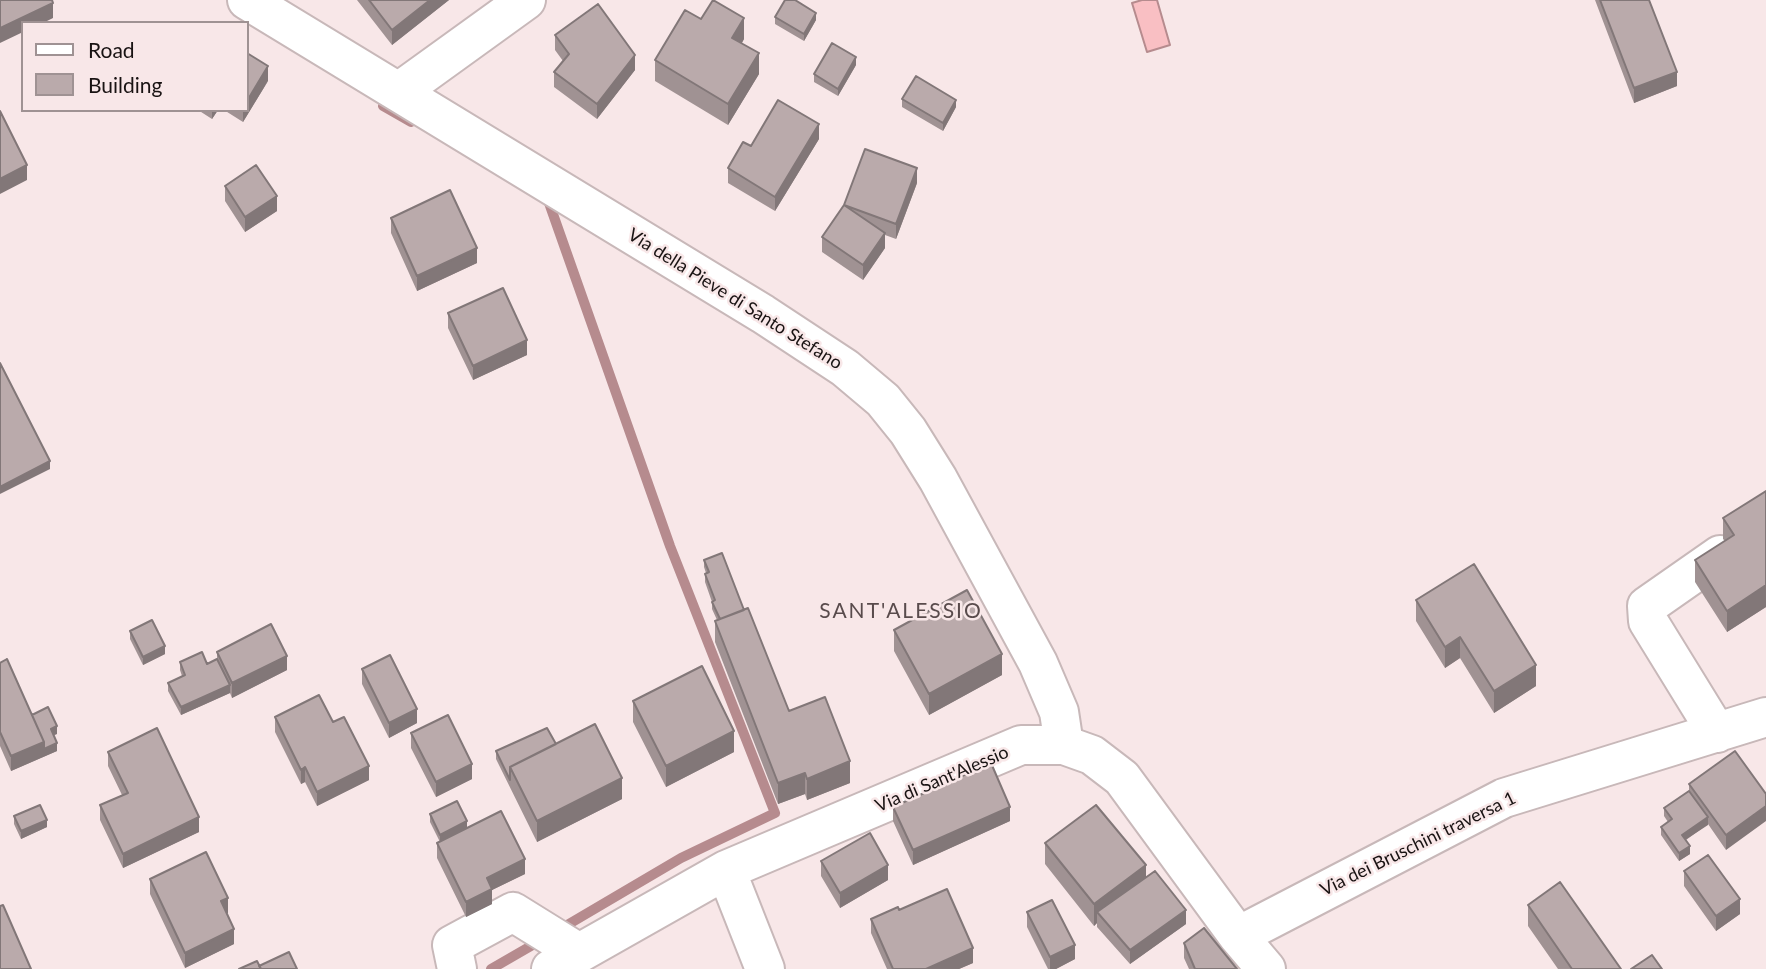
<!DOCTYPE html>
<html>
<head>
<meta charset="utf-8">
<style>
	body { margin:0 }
	#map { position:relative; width:1766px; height:969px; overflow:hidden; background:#f8e7e8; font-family:Lato,sans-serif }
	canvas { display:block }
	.legend { position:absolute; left:21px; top:21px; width:228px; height:91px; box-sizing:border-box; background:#f8e7e8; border:2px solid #9f9293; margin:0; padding:9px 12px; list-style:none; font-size:21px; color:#191313 }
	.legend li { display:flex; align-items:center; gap:14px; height:35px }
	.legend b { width:35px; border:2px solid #9f9293 }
</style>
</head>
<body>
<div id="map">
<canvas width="1766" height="969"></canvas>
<ul class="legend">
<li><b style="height:9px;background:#fff"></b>Road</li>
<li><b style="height:19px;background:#baaaab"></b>Building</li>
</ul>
</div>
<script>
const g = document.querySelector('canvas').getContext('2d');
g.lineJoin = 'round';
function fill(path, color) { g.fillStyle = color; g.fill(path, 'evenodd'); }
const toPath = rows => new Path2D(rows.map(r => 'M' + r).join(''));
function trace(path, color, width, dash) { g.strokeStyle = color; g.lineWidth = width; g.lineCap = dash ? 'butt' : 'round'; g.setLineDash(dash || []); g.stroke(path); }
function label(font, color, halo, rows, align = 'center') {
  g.font = font + ' Lato,sans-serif'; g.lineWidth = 5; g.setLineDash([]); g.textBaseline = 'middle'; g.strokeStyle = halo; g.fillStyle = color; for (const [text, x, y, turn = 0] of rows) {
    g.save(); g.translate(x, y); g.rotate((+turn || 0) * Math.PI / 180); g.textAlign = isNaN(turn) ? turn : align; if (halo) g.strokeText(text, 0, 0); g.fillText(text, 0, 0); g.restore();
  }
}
const water = toPath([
	[1142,0,1157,0,1170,45,1147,52,1132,3,1142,0]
]);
const stream = toPath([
	[383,106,411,122],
	[543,197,548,200,670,546,775,813,681,858,557,931],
	[491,969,543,939]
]);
const minor = toPath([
	[247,0,763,314,845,368,883,400,908,431,938,479,1038,663,1059,712,1064,745],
	[400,91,526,0],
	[1717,733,1648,621,1647,606,1720,555],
	[726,870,765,969],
	[1238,936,1504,798,1766,717],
	[457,969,452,945,513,912,579,953],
	[551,969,726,870,1021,745,1064,745,1092,755,1122,778,1238,936,1266,969]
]);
const wall = toPath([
	[357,0,449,0,392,45],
	[1595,0,1649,0,1677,86,1634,103],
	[775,17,816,20,804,41,775,24],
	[701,19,744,39,742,43,759,74,728,125,655,81,655,60],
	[555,35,635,70,597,119,554,87,554,72,563,61,555,50],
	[856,65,838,96,814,82,814,74],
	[268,81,243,122,224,110,247,110],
	[902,99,956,107,943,131,902,107],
	[198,110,218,110,212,119],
	[819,139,775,211,728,183,728,168,751,146],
	[917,183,896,239,885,235,885,248,863,280,822,252,822,237,844,205],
	[225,186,277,211,245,232,225,201],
	[391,218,477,263,417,291,391,233],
	[448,313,527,355,473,380,448,328],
	[1766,491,1766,607,1727,632,1695,582,1695,560,1725,541,1723,539,1723,518],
	[704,560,744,610,789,711,850,783,807,800,805,794,778,804,715,642,715,621,717,620,712,609,712,602,705,582,705,574,706,573,704,567],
	[1416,600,1536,686,1494,713,1460,658,1445,668,1416,621],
	[894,630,1002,675,929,715,894,651],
	[130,631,165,654,143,665,130,639],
	[217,652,287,670,232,698,230,693,181,715,168,691,168,683,182,676,180,670,180,662,207,664,217,659],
	[0,663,32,715,57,734,54,735,57,751,11,771,0,746],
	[362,669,417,723,389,738,362,684],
	[633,701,734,752,666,787,633,722],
	[275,717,333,722,369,780,317,806,305,782,301,784,275,732],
	[411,733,472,779,436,797,411,748],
	[556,744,622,799,537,842,496,759,496,751],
	[1735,751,1726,850,1708,824,1686,840,1690,854,1679,861,1661,835,1661,827,1668,822,1664,816,1664,808,1689,791,1689,784],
	[108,752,199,832,123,868,100,820,100,805,122,795,108,766],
	[893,807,1010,821,913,865,893,821],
	[430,814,467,828,525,874,492,890,492,904,466,917,437,858,437,843,440,842,430,822],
	[14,816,47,827,21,839,14,824],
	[1045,843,1146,878,1186,924,1130,964,1097,927,1097,923,1094,926,1045,864],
	[821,861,888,880,840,908,821,876],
	[1684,871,1740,914,1716,931,1684,886],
	[150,879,228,913,227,913,234,944,185,968,150,894],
	[1528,905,1621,969,1558,969,1528,926],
	[899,910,973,963,959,969,887,969,871,933,871,919],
	[1027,912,1075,959,1056,969,1048,969,1027,927],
	[1184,943,1237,969,1189,969,1184,958]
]);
const shadedWall = toPath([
	[430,0,449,0,392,45,392,30],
	[53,3,53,18,43,23,23,23,23,32,0,43,0,28],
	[816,13,816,20,804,41,804,34],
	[744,18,744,39,732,59,732,38],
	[759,53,759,74,728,125,728,104],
	[635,55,635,70,597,119,597,104],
	[856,57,856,65,838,96,838,89],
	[268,66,268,81,243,122,243,110,247,110,247,101],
	[1677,72,1677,86,1634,103,1634,88],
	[956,100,956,107,943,131,943,123],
	[212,110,218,110,212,119],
	[819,124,819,139,775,211,775,197],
	[27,165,27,180,0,194,0,179],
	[917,168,917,183,896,239,896,224],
	[277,196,277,211,245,232,245,217],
	[885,233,885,248,863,280,863,265],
	[477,248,477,263,417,291,417,276],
	[527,340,527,355,473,380,473,366],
	[50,461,50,469,0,494,0,487],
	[1766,585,1766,607,1727,632,1727,611],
	[1460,637,1460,658,1445,668,1445,647],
	[165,646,165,654,143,665,143,657],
	[1002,654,1002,675,929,715,929,694],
	[287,656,287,670,232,698,232,683],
	[1536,665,1536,686,1494,713,1494,691],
	[230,685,230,693,181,715,181,707],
	[417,709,417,723,389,738,389,723],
	[57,726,57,734,51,736,51,729],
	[734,731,734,752,666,787,666,766],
	[44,742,57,743,57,751,11,771,11,756],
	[850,761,850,783,807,800,807,779],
	[472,764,472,779,436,797,436,782],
	[369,766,369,780,317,806,317,792],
	[305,767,305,782,301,784,301,770],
	[805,773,805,794,778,804,778,783],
	[622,778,622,799,537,842,537,821],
	[1766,806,1766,821,1726,850,1726,835],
	[1010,807,1010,821,913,865,913,850],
	[199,817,199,832,123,868,123,854],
	[1708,817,1708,825,1682,842,1682,835],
	[47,820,47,827,21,839,21,831],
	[467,821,467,829,440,843,440,835],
	[1690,846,1690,854,1679,861,1679,853],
	[525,859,525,874,492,890,492,904,466,917,466,902,487,878],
	[888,865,888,880,840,908,840,893],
	[1146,865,1146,886,1097,912,1097,923,1094,926,1094,904],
	[228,898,228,913,221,916,221,901],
	[1740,899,1740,914,1716,931,1716,916],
	[1186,910,1186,924,1130,964,1130,950],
	[234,929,234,944,185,968,185,953],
	[1075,945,1075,959,1056,969,1050,969,1050,957],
	[973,948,973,963,959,969,926,969]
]);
const building = toPath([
	[0,0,52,0,53,3,0,28,0,0],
	[369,0,430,0,392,30,369,0],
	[713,0,744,18,732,38,759,53,728,104,655,60,685,10,701,19,713,0],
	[785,0,795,0,816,13,804,34,775,17,785,0],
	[1600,0,1649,0,1677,72,1634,88,1600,0],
	[598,4,635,55,597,104,554,72,569,54,555,35,598,4],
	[832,43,856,57,838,89,814,74,832,43],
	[247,53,268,66,247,101,247,53],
	[916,76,956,100,943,123,902,99,916,76],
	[778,100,819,124,775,197,728,168,743,142,751,146,778,100],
	[0,111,27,165,0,179,0,111],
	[865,149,917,168,896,224,844,205,865,149],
	[256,165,277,196,245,217,225,186,256,165],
	[450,190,477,248,417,276,391,218,450,190],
	[844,205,885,233,863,265,822,237,844,205],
	[503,288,527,340,473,366,448,313,503,288],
	[0,363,50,461,0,487,0,363],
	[1766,491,1766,585,1727,611,1695,560,1734,535,1723,518,1766,491],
	[722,553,744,610,720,619,712,602,715,600,705,574,709,572,704,560,722,553],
	[1474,564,1536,665,1494,691,1460,637,1445,647,1416,600,1474,564],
	[967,590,1002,654,929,694,894,630,967,590],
	[748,608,789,711,825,697,850,761,807,779,805,773,778,783,715,621,748,608],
	[152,620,165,646,143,657,130,631,152,620],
	[271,624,287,656,232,683,217,652,271,624],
	[202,652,207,664,217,659,230,685,181,707,168,683,185,675,180,662,202,652],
	[390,655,417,709,389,723,362,669,390,655],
	[7,659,44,742,11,756,0,732,0,663,7,659],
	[702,666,734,731,666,766,633,701,702,666],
	[319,695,333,722,344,717,369,766,317,792,305,767,301,770,275,717,319,695],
	[48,707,57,726,51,729,57,743,44,749,44,742,32,715,48,707],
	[448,715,472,764,436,782,411,733,448,715],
	[595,724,622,778,537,821,510,767,595,724],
	[157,728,199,817,123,854,100,805,128,793,108,752,157,728],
	[547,728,556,744,510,767,510,780,496,751,547,728],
	[1735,751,1766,794,1766,806,1726,835,1689,784,1735,751],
	[991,763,1010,807,913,850,893,807,991,763],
	[1689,791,1708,817,1682,835,1690,846,1679,853,1661,827,1672,819,1664,808,1689,791],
	[457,801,467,821,440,835,430,814,457,801],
	[40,805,47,820,21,831,14,816,40,805],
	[1096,805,1146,865,1094,904,1045,843,1096,805],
	[501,811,525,859,487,878,492,889,466,902,437,843,501,811],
	[870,833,888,865,840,893,821,861,870,833],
	[206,852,228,898,221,901,234,929,185,953,150,879,206,852],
	[1708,855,1740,899,1716,916,1684,871,1708,855],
	[1155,871,1186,910,1130,950,1097,912,1155,871],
	[1560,882,1621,969,1572,969,1528,905,1560,882],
	[947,889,973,948,926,969,893,969,871,919,898,907,899,910,947,889],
	[1052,900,1075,945,1050,957,1027,912,1052,900],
	[3,905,31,969,0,969,0,906,3,905],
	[1204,928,1237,969,1195,969,1184,943,1204,928],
	[289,952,297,969,261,969,259,966,289,952],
	[1652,955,1662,969,1631,969,1652,955],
	[257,961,261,969,239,969,257,961]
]);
const streetNames = [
	["Via della Pieve di Santo Stefano",735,299,32],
	["Via di Sant'Alessio",942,779,-23],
	["Via dei Bruschini traversa 1",1418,844,-26]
];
const quarterNames = [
	["SANT'ALESSIO",901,611]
];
fill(water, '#f9bfc3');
trace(water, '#b68b8e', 2);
trace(stream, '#b68b8e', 10);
trace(minor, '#c8b8b9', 42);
trace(minor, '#fff', 38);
fill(wall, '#a09293');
fill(shadedWall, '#827778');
fill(building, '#baaaab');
trace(building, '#827778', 2);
label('18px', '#191313', '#f8e7e8', streetNames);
g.letterSpacing = '2px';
label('21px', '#594b4c', '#f8e7e8', quarterNames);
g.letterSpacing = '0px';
</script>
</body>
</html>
